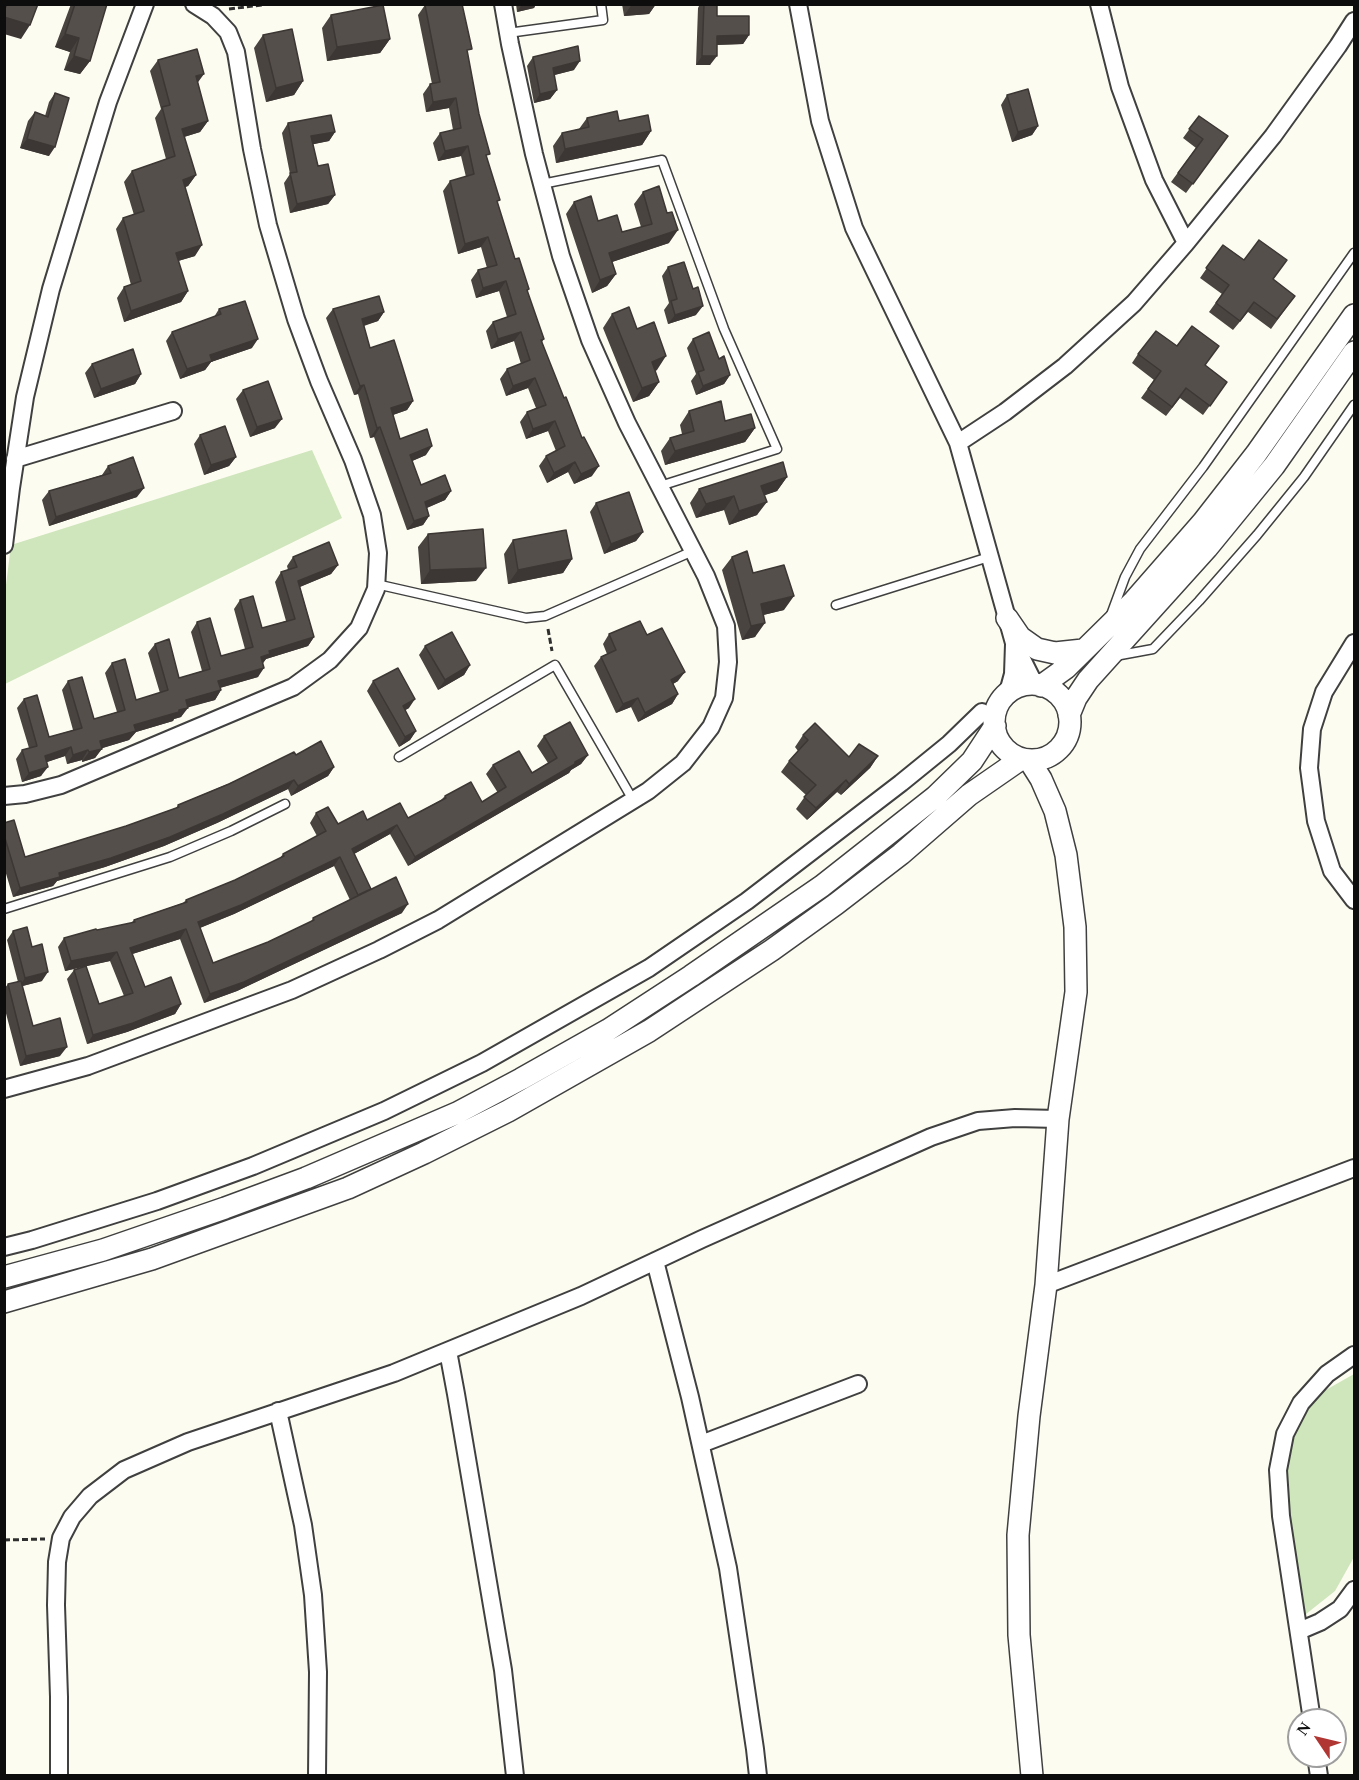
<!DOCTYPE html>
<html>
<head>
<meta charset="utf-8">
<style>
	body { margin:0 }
	#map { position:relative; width:1359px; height:1780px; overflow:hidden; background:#fdfcf0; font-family:"Times New Roman",serif }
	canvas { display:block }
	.frame { position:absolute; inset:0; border:6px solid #0d0d0d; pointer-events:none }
	.north { position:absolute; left:1287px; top:1708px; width:60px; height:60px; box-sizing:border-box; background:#fff; border:2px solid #9e9e9e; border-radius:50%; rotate:305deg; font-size:16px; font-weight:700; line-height:24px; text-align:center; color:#0d0d0d }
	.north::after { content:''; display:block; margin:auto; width:21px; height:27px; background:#b03633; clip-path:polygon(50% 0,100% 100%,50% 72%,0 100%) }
</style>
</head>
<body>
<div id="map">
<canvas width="1359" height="1780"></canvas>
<div class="frame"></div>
<div class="north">N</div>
</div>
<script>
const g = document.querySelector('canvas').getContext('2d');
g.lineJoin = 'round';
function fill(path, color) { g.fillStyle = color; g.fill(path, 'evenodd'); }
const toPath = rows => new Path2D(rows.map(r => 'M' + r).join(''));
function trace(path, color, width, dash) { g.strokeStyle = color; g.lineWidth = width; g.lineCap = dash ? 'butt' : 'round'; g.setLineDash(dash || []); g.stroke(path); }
const green = toPath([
	[312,450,342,518,5,684,4,601,11,545],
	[1354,1374,1354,1557,1335,1591,1301,1618,1285,1475,1290,1445,1301,1418,1324,1391]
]);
const path = toPath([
	[229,9,269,4],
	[548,629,552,651],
	[4,1540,45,1539]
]);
const service = toPath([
	[508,33,603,20,601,4],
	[542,184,662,160,724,329,777,449,660,486],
	[376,584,526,618,545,616,693,551],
	[836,605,989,557],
	[1111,615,1125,577,1140,549,1203,467,1354,253],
	[1115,656,1153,649,1199,601,1257,535,1304,477,1354,405],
	[399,757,555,665,633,800],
	[4,909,170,857,231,831,285,804]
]);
const minor = toPath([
	[798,4,820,121,854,228,958,443,1014,643,1035,685],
	[1099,4,1120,87,1154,180,1186,243],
	[958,443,1005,412,1065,366,1134,303,1186,243,1273,136,1338,46,1354,21],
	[15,459,173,411],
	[4,545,11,488,25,397,51,289,108,102,145,4],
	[1354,643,1324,692,1312,729,1309,768,1316,821,1332,871,1354,900],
	[1007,696,1013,674,1014,644],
	[4,796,25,794,61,785,293,687,330,660,359,628,376,589,378,553,372,515,353,460,319,381,296,319,268,225,252,149,236,52,228,32,213,16,194,4],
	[4,1089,88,1066,292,990,379,950,438,920,648,791,683,763,711,727,724,698,728,662,726,626,706,576,627,423,590,340,561,256,534,154,510,44,503,4],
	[4,1247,32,1240,157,1201,253,1166,384,1111,482,1063,649,968,747,901,901,783,949,744,982,712],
	[655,1261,690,1397,728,1568,755,1749,758,1776],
	[1046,1285,1354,1168],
	[448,1351,456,1394,503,1670,515,1776],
	[278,1411,303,1525,313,1595,318,1672,317,1776],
	[701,1444,858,1384],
	[1299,1631,1320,1622,1340,1609,1354,1590],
	[1312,1720,1281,1516,1278,1470,1285,1434,1301,1403,1327,1374,1354,1355],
	[1316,1756,1319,1776],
	[59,1776,59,1697,56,1605,57,1562,61,1538,72,1517,90,1496,124,1470,188,1442,394,1373,581,1296,702,1239,931,1137,978,1121,1015,1118,1058,1119]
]);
const tertiary = toPath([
	[1007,618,1020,637,1037,649,1055,653,1083,650],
	'994 722a38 38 0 1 1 76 0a38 38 0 1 1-76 0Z',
	[1041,686,1066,668,1134,601,1203,522,1256,454,1354,315],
	[1069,715,1076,698,1088,680,1207,548,1274,466,1354,352],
	[1029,760,1041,779,1055,811,1066,855,1075,927,1076,992,1058,1119,1046,1285,1029,1416,1018,1535,1019,1635,1032,1776],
	[4,1277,103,1250,225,1208,306,1178,457,1113,521,1079,608,1030,691,976,822,886,935,797,972,761,995,726],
	[4,1302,152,1259,348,1188,424,1153,508,1111,649,1031,772,950,836,904,901,854,969,795,1021,759]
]);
const wall = toPath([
	[71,4,107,4,90,61,80,74,64,70,70,52,55,47],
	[516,4,536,4,534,8,517,12],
	[622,4,656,4,649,14,624,16],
	[700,4,717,4,717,16,749,35,743,44,717,45,710,65,696,65,698,8],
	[425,5,468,55,487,158,498,204,515,259,529,289,527,291,544,339,542,342,592,476,574,484,568,472,547,483,539,466,546,456,556,451,548,431,526,439,520,422,527,412,536,408,528,388,506,396,500,379,507,369,521,364,514,341,491,349,486,331,493,322,507,317,499,291,476,298,471,280,478,270,487,268,481,247,458,254,443,191,450,181,466,177,461,156,438,161,433,143,440,133,453,130,449,108,426,112,423,94,430,84,432,84,418,15],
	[331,15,390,39,380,53,327,61,322,28],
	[263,35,303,81,294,95,266,102,254,48],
	[533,57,574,70,554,75,557,90,550,99,534,103,527,66],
	[158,60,198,83,208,121,200,132,184,137,196,175,188,186,185,187,195,256,178,261,188,291,181,302,124,322,117,298,124,287,131,285,116,229,123,218,134,215,124,182,132,171,166,159,155,118,161,109,150,71],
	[55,93,49,156,20,148,28,121,35,112,45,116,49,102],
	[1007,95,1038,126,1032,135,1012,142,1001,105],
	[1199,116,1228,136,1186,193,1171,182,1196,148,1183,138],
	[587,118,619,121,651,131,642,145,556,163,553,146,562,133,579,129],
	[288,123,335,132,329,141,313,144,318,166,335,195,328,204,290,213,284,183,290,174,282,133],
	[643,192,669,243,612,262,616,274,607,286,592,293,566,214,574,202,598,221,622,232,641,227,634,204],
	[1223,245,1295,296,1271,329,1248,312,1233,330,1209,312,1222,294,1200,278],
	[668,267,696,315,668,324,664,310,669,303,662,276],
	[219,309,252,348,211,362,205,370,180,379,166,341,172,332,214,317],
	[333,309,384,312,378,321,364,326,370,348,413,401,407,410,393,415,400,439,426,455,412,461,421,485,451,491,445,500,427,508,429,516,423,525,407,530,374,437,370,438,358,394,354,395,326,318],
	[612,314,637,329,657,370,655,371,659,382,649,396,633,402,603,328],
	[693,339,719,359,730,375,724,384,696,395,691,381,696,374,687,348],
	[1177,346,1205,365,1227,382,1203,415,1180,398,1166,416,1141,398,1154,380,1132,363,1138,354],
	[92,364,141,374,135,384,94,398,85,373],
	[243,390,275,428,250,437,236,399],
	[689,411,725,421,755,428,745,442,665,465,661,451,670,438,682,434,680,425],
	[200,435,236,457,229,466,204,475,194,444],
	[108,466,137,497,49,526,42,500,49,491,102,475],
	[787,477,777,491,764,495,757,515,729,525,724,510,696,518,690,503,699,489],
	[596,503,643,532,636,541,604,554,590,512],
	[428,534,476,581,421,584,418,547],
	[513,540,572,559,563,573,508,584,504,554],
	[293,557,338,565,331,574,300,587,314,637,308,646,266,659,263,663,258,677,220,688,221,690,215,700,187,707,181,717,174,719,173,721,136,732,129,740,102,748,95,758,82,762,82,760,67,764,65,756,47,762,41,776,22,782,16,759,22,750,29,748,17,708,24,699,49,737,73,730,62,690,68,681,94,719,117,712,105,673,112,663,136,700,160,693,148,653,155,644,179,678,202,671,191,632,197,622,221,656,245,649,234,609,240,600,262,628,286,621,275,582,281,572,288,570,287,566],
	[732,557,753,573,784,610,763,615,755,637,742,640,722,570],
	[609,634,647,635,678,681,673,684,678,694,672,704,638,722,631,707,616,713,594,666,601,657,607,654,603,644],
	[425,646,470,665,464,675,438,690,419,655],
	[373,681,409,708,405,710,416,731,410,740,399,747,367,691],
	[803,735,849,757,878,756,870,768,841,795,837,792,807,820,796,809,806,795,781,772,789,761,798,751,795,747],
	[544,736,588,755,581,764,571,770,569,773,408,866,390,834,354,854,371,889,402,913,237,991,204,1003,180,939,132,954,145,987,181,1004,175,1014,127,1032,87,1044,67,979,74,970,85,966,65,971,58,947,64,938,131,923,134,920,183,903,186,900,235,880,280,858,283,854,317,836,310,823,316,813,338,824,367,820,408,818,441,800,445,796,482,802,498,793,486,774,493,765,532,773,548,763,537,746],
	[334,866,350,900,313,918,311,922,268,942,213,963,200,928,234,914],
	[110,961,124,996,99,1004,86,966],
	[296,755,334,767,328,776,291,796,288,789,217,823,164,846,105,867,57,881,53,886,13,897,4,867,4,823,25,857,126,826,176,808,178,805],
	[13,931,42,981,22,986,33,1026,60,1056,20,1066,4,1006,4,989,8,984,18,982,7,940]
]);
const shadedWall = toPath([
	[522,4,536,4,534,8,517,12],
	[632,4,656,4,649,14,624,16],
	[4,17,30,25,21,39,4,34],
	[65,34,79,38,70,52,55,47],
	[749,35,743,44,711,45,717,36],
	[390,39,380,53,327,61,337,47],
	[74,56,90,61,80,74,64,70],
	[702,56,717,56,710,65,696,65],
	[580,61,574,70,547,77,553,68],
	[204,74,196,85,196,76],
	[303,81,294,95,266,102,276,88],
	[557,90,550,99,534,103,540,94],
	[456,98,449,108,426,112,433,102],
	[208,121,200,132,174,140,182,129],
	[1038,126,1032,135,1012,142,1018,132],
	[651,131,642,145,556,163,565,149],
	[335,132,329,141,305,146,311,136],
	[27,139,55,147,49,156,20,148],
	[468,146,461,156,438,161,445,151],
	[196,175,188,186,175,191,183,180],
	[335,195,328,204,290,213,297,204],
	[678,230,669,243,600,266,609,253],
	[488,237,481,247,458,254,465,244],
	[202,245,195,256,168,264,176,253],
	[616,274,607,286,592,293,600,280],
	[506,281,499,291,476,298,483,288],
	[188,291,181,302,124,322,131,311],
	[703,306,696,315,668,324,675,315],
	[384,312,378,321,355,328,362,319],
	[521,332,514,341,491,349,498,339],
	[258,339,252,348,211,362,205,370,180,379,187,369,210,355],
	[666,356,657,370,642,376,652,362],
	[141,374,135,384,94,398,101,389],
	[730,375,724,384,696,395,703,386],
	[535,378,528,388,506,396,513,386],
	[659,382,649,396,633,402,642,388],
	[364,385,358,394,354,395,360,386],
	[413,401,407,410,384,418,391,408],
	[282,419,275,428,250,437,257,427],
	[555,421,548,431,526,439,533,429],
	[380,427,374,437,370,438,377,428],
	[755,428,745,442,665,465,675,451],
	[432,446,426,455,403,465,410,455],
	[236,457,229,466,204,475,211,465],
	[575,462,568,472,547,483,554,473],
	[599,466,592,476,574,484,581,474],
	[787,477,777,491,752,500,761,486],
	[144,488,137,497,49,526,56,517],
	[451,491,445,500,419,511,425,502],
	[734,496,724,510,696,518,706,504],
	[767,502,757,515,729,525,739,511],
	[429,516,423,525,407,530,414,521],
	[643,532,636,541,604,554,611,544],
	[572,559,563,573,508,584,518,570],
	[338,565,331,574,292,590,298,581],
	[486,568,476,581,421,584,430,570],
	[794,596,784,610,751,618,761,604],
	[765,623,755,637,742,640,751,626],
	[314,637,308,646,266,659,263,663,254,666,261,657,269,651],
	[470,665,464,675,438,690,445,680],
	[264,668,258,677,212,690,218,681],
	[685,672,678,681,664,689,671,680],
	[221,690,215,700,179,710,186,700],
	[678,694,672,704,638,722,645,713],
	[638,698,631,707,616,713,623,704],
	[415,699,409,708,397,715,403,706],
	[188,708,181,717,174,719,173,721,136,732,129,740,93,751,100,741,134,725],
	[416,731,410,740,399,747,405,737],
	[71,747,65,756,38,765,45,756],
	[102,749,95,758,82,762,89,752],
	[88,750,82,760,67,764,73,755],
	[588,755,581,764,571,770,569,773,408,866,415,857],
	[878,756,870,768,841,795,849,784],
	[48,767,41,776,22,782,29,773],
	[334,767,328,776,291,796,298,786],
	[294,780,288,789,217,823,164,846,105,867,57,881,53,886,13,897,20,888],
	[846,780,837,792,807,820,816,808],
	[397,825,390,834,345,859,352,849],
	[340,857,334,866,234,914,192,931,198,922],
	[408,904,402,913,237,991,204,1003,210,994],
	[186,929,180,939,123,957,130,948],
	[117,952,110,961,65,971,71,961],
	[48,972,42,981,19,987,25,978],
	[181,1004,175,1014,127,1032,87,1044,93,1035],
	[67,1047,60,1056,20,1066,26,1056]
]);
const building = toPath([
	[7,4,38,4,30,25,4,17,4,11,7,4],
	[75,4,107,4,90,61,74,56,79,38,65,34,75,4],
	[429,4,462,4,472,49,467,50,479,114,490,154,486,155,500,200,497,201,515,259,519,258,529,289,527,290,544,339,541,340,564,398,566,397,582,438,584,437,599,466,581,474,575,462,554,473,546,456,565,446,555,421,533,429,527,412,546,405,535,378,513,386,507,369,530,360,521,332,498,339,493,322,516,314,506,281,483,288,478,270,497,265,488,237,465,244,450,181,474,174,468,146,445,151,440,133,461,128,456,98,433,102,430,84,440,82,425,5,429,4],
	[704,4,717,4,717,16,749,16,749,35,717,36,717,56,702,56,704,4],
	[383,5,390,39,337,47,331,15,383,5],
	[292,29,303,81,276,88,263,35,292,29],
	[578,46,580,61,553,68,557,90,540,94,533,57,578,46],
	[197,49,204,74,196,76,208,121,182,129,196,175,183,180,202,245,176,253,188,291,131,311,124,287,141,281,123,218,144,211,132,171,175,156,162,107,170,105,158,60,197,49],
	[1028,89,1038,126,1018,132,1007,95,1028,89],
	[55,93,69,98,55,147,27,139,35,112,48,117,55,93],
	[617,111,619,121,648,115,651,131,565,149,562,133,589,127,587,118,617,111],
	[331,115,335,132,311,136,318,166,328,164,335,195,297,204,290,173,297,172,288,123,331,115],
	[1199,116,1228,136,1193,184,1178,173,1203,139,1189,129,1199,116],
	[659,186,667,213,672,212,678,230,609,253,616,274,600,280,574,202,591,196,598,221,617,215,622,232,652,224,643,192,659,186],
	[1259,240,1287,260,1273,279,1295,296,1277,319,1254,302,1240,321,1216,303,1229,285,1206,268,1223,245,1244,260,1259,240],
	[684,262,693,289,698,287,703,306,675,315,671,301,677,299,668,267,684,262],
	[379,296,384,312,362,319,370,348,394,340,401,362,413,401,391,408,400,439,427,429,432,446,410,455,421,485,445,475,451,491,425,502,429,516,414,521,380,427,377,428,364,385,360,386,333,309,379,296],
	[245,301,258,339,210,355,212,361,187,369,172,332,221,314,219,309,245,301],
	[629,307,637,329,654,322,666,356,652,362,659,382,642,388,612,314,629,307],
	[1192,326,1219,346,1205,365,1227,382,1210,406,1186,388,1172,407,1148,389,1161,371,1138,354,1156,331,1177,346,1192,326],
	[709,332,719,359,724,356,730,375,703,386,698,372,704,370,693,339,709,332],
	[133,349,141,374,101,389,92,364,133,349],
	[268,381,282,419,257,427,243,390,268,381],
	[721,401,725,421,751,414,755,428,675,451,670,438,694,431,689,411,721,401],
	[225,426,236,457,211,465,200,435,225,426],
	[133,457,144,488,56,517,49,491,111,473,108,466,133,457],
	[783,462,787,477,761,486,767,502,739,511,734,496,706,504,699,489,783,462],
	[629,492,643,532,611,544,596,503,629,492],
	[483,529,486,568,430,570,428,534,483,529],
	[566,530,572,559,518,570,513,540,566,530],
	[329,542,338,565,298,581,314,637,269,651,270,654,261,657,264,668,218,681,221,690,186,700,188,708,179,710,179,712,134,725,136,731,100,741,102,749,89,752,88,750,73,755,71,747,45,756,48,767,29,773,22,750,37,746,24,699,37,695,49,737,82,728,68,681,82,677,94,719,125,710,112,663,125,659,136,700,168,690,155,644,169,639,179,678,210,669,197,622,210,618,221,656,253,647,240,600,253,596,262,628,295,619,281,572,297,567,293,557,329,542],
	[747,551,753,573,784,565,794,596,761,604,765,623,751,626,732,557,747,551],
	[640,621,647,635,662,628,685,672,671,680,678,694,645,713,638,698,623,704,601,657,616,650,609,634,640,621],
	[452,632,470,665,445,680,425,646,452,632],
	[398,668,415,699,403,706,416,731,405,737,373,681,398,668],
	[570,722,588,755,575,762,575,764,415,857,397,825,352,849,371,889,358,895,340,857,241,905,198,922,213,963,268,942,314,920,313,918,396,877,408,904,244,982,210,994,186,929,130,948,145,987,171,977,181,1004,133,1023,93,1035,74,970,86,966,99,1004,133,993,117,952,71,961,64,938,96,929,97,930,135,922,134,920,187,902,186,900,235,880,284,856,283,854,326,831,316,813,328,807,338,824,363,811,367,820,400,803,408,818,446,798,445,796,471,782,482,802,506,787,493,765,519,751,532,773,557,758,544,736,570,722],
	[815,723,849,757,859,744,878,756,849,784,846,780,816,808,804,797,816,785,789,761,808,740,803,735,815,723],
	[321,741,334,767,298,786,294,780,223,814,170,837,111,858,59,873,60,877,20,888,4,835,4,823,14,820,25,857,126,826,179,807,178,805,229,784,294,752,296,755,321,741],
	[27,927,32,947,42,944,48,972,25,978,13,931,27,927],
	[21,981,33,1026,60,1018,67,1047,26,1056,8,984,21,981]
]);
fill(green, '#cfe5bc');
trace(service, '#404040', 11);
trace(minor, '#404040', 20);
trace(tertiary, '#404040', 24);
trace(path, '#2f2f2f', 3, [6, 3]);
trace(service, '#fff', 8);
trace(minor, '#fff', 16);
trace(tertiary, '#fff', 21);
fill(wall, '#494440');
fill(shadedWall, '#3c3734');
fill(building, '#554f4b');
trace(building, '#3c3734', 1.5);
</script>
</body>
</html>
